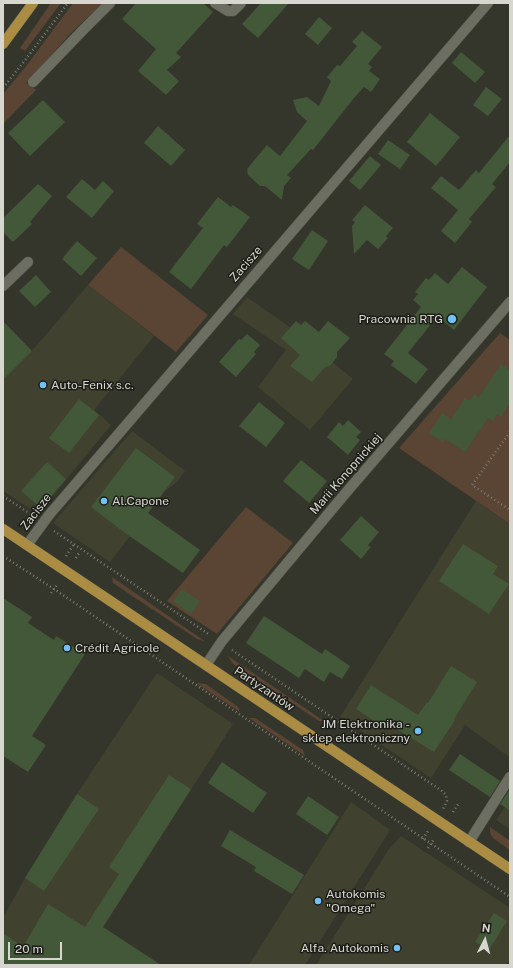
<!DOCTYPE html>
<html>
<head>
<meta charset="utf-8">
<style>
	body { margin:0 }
	#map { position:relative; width:513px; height:968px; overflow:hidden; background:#35362b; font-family:"Public Sans",sans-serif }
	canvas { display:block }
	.frame { position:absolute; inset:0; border:4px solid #d7d7d0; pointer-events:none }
	.north { position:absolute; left:465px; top:920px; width:40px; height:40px; -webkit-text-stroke:3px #1d1d18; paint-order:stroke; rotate:6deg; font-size:11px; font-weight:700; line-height:16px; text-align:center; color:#d7d7d0 }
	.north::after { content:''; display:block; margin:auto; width:14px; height:18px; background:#d7d7d0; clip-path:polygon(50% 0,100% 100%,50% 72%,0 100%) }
	.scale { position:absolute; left:8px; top:942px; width:54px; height:18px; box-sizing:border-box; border:2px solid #d7d7d0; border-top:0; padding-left:5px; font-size:12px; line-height:14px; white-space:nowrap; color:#d7d7d0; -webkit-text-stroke:3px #1d1d18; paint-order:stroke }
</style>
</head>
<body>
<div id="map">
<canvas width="513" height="968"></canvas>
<div class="frame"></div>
<div class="north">N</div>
<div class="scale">20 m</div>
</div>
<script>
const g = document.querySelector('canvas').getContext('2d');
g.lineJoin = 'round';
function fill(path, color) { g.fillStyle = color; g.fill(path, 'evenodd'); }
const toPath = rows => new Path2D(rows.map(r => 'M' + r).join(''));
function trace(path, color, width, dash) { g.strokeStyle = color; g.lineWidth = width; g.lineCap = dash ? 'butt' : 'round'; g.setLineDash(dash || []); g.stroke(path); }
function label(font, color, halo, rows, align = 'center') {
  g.font = font + ' "Public Sans",sans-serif'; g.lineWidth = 3; g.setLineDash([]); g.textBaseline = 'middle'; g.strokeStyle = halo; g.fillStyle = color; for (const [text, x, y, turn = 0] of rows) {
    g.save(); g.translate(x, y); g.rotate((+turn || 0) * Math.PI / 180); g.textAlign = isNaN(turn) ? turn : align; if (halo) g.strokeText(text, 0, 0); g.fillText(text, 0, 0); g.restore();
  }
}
const built = toPath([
	[88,285,154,336,94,410,111,425,38,514,3,491,3,380,38,344],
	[247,297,291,328,353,379,310,430,258,387,286,350,233,314],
	[132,431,185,471,177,482,165,491,110,562,53,523],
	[476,501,510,524,510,753,508,756,465,725,431,778,340,717],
	[157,673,233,724,79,965,3,965,3,918,25,878,77,794],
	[510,800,510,829,496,820],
	[351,802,390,830,305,965,249,965],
	[401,836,510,908,510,959,506,965,316,965,389,849]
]);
const green = toPath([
	[51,3,61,3,25,51,20,48],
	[73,3,103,3,71,33,26,83,36,90,3,124,3,94,27,65],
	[121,247,208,315,176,352,88,285],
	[500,333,510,340,510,524,399,448],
	[246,507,293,543,217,634,167,601],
	[112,577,206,642,197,639,113,583],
	[228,656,324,721,319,721,233,664],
	[196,683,206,684,238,707,240,712],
	[249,718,255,718,303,750,305,756],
	[490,827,510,841,510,850,493,838,490,833]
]);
const building = toPath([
	[136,3,203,3,213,12,176,53,181,57,167,70,179,81,166,95,138,71,156,49,122,19],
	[261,3,289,3,258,38,242,24],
	[319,17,332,28,318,45,305,34],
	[362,31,382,47,368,64,372,67,369,71,380,79,371,92,364,87,354,98,313,150,311,149,287,175,291,178,284,186,282,200,265,186,260,186,248,175,247,169,267,145,280,156,307,121,297,112,293,100,307,97,319,106,331,81,327,77,337,65,340,66,357,46,352,42],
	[461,52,485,72,475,83,452,63],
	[486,87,502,99,488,116,473,105],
	[43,100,65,122,30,156,8,133],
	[430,113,460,137,436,166,407,142],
	[158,126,185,150,171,166,144,143],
	[510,135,510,162,492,184,496,187,469,219,472,222,455,243,441,231,458,210,431,188,441,176,459,190,476,170,479,173],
	[388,140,410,155,400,169,378,154],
	[370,156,381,165,360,190,349,181],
	[82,179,95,190,103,181,114,191,92,218,66,197],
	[38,184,52,196,30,222,32,224,13,242,3,232,3,218],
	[218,197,231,207,233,205,250,217,227,247,224,245,191,289,169,272,203,228,197,224],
	[365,205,393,228,386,236,388,238,378,249,367,240,354,254,352,226,355,222,352,220],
	[312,230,328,241,309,270,292,259],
	[77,241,97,258,81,276,62,259],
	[462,267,487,287,454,330,443,321,441,324,435,319,408,353,428,369,416,384,391,365,394,361,384,354,421,307,413,300,418,294,415,292,426,278,429,280,435,273,448,284],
	[36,275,51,292,35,307,19,291],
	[3,321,32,351,3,380],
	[296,321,301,325,305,321,319,332,328,321,350,338,337,352,337,357,330,366,325,367,312,382,290,366,300,355,281,338],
	[247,334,260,345,254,352,256,354,236,377,219,362,239,339,241,340],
	[501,364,510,370,510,403,501,417,497,414,493,421,488,418,465,452,445,439,443,442,429,433,442,413,451,419,465,398,470,401,474,394,479,397],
	[79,399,99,415,69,453,49,438],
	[259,402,285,423,266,447,239,426],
	[348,420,361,432,356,437,360,440,348,455,327,437,339,422,343,426],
	[136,448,175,477,148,513,200,550,183,573,125,533,91,507],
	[301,460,327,481,309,503,283,481],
	[47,462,66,479,41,508,21,491],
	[361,516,379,532,368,545,371,547,361,559,340,540],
	[463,544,498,566,493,574,509,584,489,614,439,581],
	[182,589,200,601,191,614,173,601],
	[3,598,32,617,28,623,54,640,56,636,85,654,32,736,46,745,28,772,3,756],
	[264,616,322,654,325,649,350,666,342,679,330,672,324,682,305,669,299,678,246,643],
	[451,666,477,682,454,719,455,720,434,752,385,722,382,726,356,709,371,685,418,715,427,702,428,703],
	[460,754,500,781,490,797,449,770],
	[222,762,267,793,253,813,208,783],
	[169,775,191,789,103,927,161,965,3,965,3,933,23,947,48,904,85,927,119,874,109,867],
	[510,789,510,811,500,804],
	[77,794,99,809,44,891,25,878],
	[308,796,339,817,327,835,296,814],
	[230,830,304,875,292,894,254,871,256,867,221,846],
	[494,913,507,921,489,950,475,942]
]);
const path = toPath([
	[3,88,26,59,68,3],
	[510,432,472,485,510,510],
	[3,496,32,515],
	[54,531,210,635],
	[3,556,54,589,510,897],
	[66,556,74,544],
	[76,558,79,553],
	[51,593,57,585],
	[232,650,442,791,446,795,447,801,443,809],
	[453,812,459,803],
	[423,839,428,831],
	[428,848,434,839]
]);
const minor = toPath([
	[215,3,228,11,233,11,241,3],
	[33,82,83,30,110,3],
	[3,286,28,262],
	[27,545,49,515,488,3],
	[206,665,222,641,344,495,510,302],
	[469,842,510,777]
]);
const major = toPath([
	[3,44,33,3],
	[3,529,510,869]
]);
const markers = [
	[452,319,5,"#71c1f5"],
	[43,385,4,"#71c1f5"],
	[104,501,4,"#71c1f5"],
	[67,648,4,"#71c1f5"],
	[418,731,4,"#71c1f5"],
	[318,901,4,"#71c1f5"],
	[397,948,4,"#71c1f5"]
];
const streetNames = [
	["Zacisze",246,264,-49],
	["Marii Konopnickiej",346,474,-49],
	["Zacisze",36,512,-53],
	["Partyzantów",264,689,34]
];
const poiNames = [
	["Pracownia RTG",443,319,"right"],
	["Auto-Fenix s.c.",51,385],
	["Al.Capone",112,501],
	["Crédit Agricole",75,648],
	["JM Elektronika -",410,724,"right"],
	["sklep elektroniczny",410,738,"right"],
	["Autokomis",326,894],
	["\"Omega\"",326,908],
	["Alfa. Autokomis",389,948,"right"]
];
fill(built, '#40412f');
fill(green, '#5a4434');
fill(building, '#435739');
trace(minor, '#515248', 11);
trace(major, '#515248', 11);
trace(path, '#7c7c73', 2.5, [1, 3]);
trace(minor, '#6d6e62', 10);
trace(major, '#aa8d43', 10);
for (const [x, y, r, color] of markers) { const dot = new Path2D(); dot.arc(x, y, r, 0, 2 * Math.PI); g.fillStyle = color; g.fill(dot); trace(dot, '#1d1d18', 1.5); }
label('12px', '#d7d7d0', '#1d1d18', streetNames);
label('12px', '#d7d7d0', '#1d1d18', poiNames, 'left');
</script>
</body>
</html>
